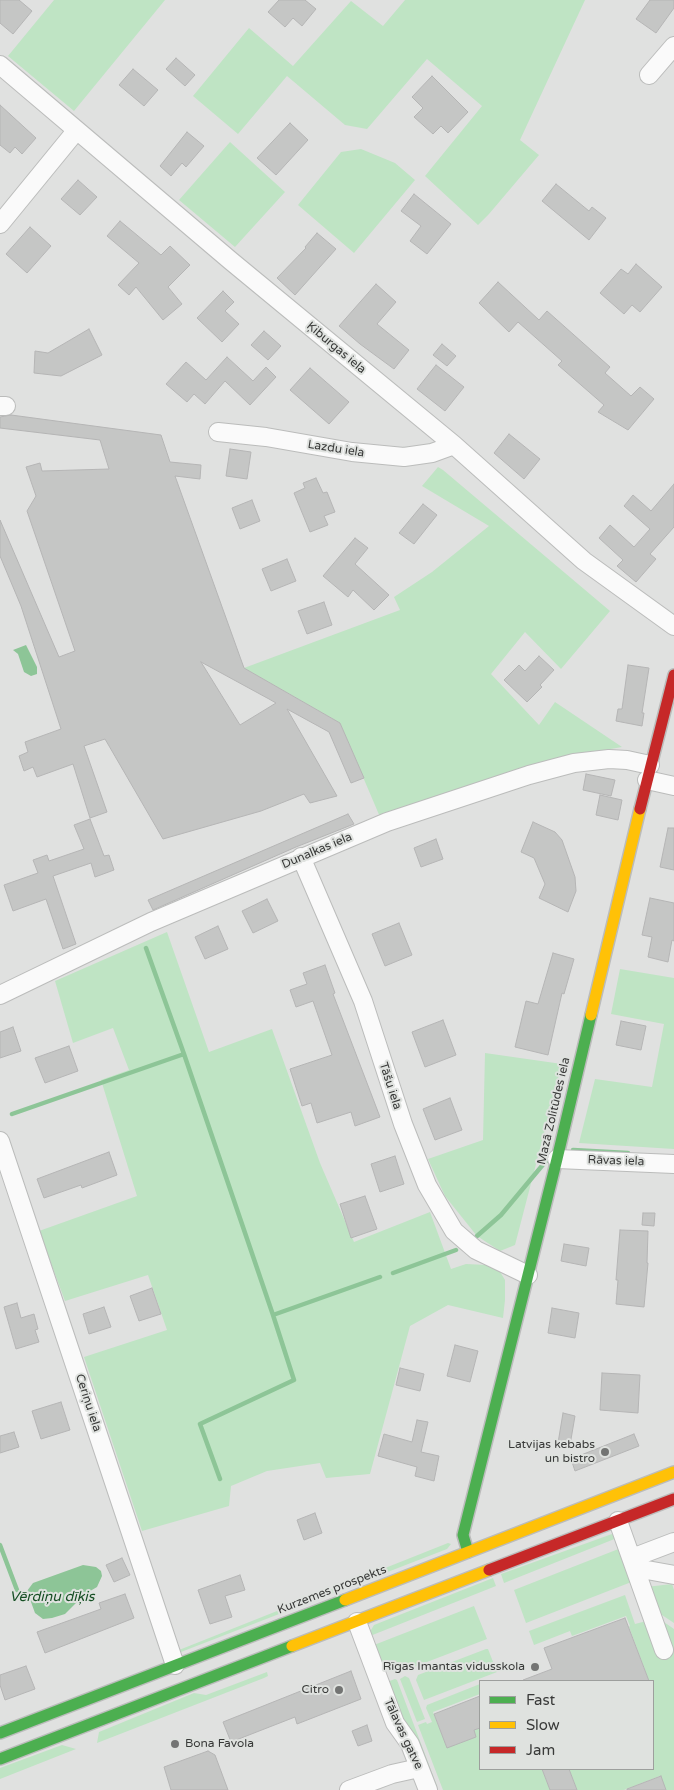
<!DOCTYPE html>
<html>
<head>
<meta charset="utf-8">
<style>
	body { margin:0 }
	#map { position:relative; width:674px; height:1790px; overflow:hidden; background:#e0e1e0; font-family:"Varela Round",sans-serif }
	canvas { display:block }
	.legend { position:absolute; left:479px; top:1680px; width:175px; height:90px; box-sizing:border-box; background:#dfe2df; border:1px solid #9d9f9d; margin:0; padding:6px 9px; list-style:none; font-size:15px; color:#393a39 }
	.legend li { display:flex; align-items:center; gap:10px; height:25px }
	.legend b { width:25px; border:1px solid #9d9f9d }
</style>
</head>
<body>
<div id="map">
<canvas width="674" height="1790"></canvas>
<ul class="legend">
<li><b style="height:6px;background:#4caf50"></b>Fast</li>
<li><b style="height:6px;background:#ffc107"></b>Slow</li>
<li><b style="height:6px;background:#c62828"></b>Jam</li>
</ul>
</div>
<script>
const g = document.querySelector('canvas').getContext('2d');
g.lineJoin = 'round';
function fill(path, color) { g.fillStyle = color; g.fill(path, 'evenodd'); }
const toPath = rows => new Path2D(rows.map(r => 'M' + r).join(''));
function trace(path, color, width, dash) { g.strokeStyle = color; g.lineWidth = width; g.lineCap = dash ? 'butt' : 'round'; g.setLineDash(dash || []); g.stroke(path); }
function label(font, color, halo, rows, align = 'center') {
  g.font = font + ' "Varela Round",sans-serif'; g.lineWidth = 4; g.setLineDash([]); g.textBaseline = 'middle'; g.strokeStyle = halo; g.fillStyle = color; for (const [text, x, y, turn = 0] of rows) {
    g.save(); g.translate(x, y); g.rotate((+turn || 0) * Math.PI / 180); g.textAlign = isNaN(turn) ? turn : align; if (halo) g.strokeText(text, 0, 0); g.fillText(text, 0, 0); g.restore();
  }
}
const green = toPath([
	[54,0,165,0,74,111,8,56],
	[405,0,585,0,520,140,539,155,489,214,478,225,425,176,482,106,427,59,367,129,345,125,287,76,238,134,193,96,249,28,293,66,351,1,383,26],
	[230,142,285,192,235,247,179,200],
	[361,149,395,163,415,180,354,253,298,205,341,152],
	[438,467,443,470,610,611,561,669,525,632,491,674,539,725,555,702,622,747,554,759,380,817,340,723,244,668,400,610,394,597,432,572,489,526,422,486],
	[167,932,209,1052,272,1029,320,1163,354,1242,430,1212,451,1269,466,1264,487,1265,499,1270,505,1280,505,1300,503,1318,448,1305,410,1326,370,1474,326,1478,320,1463,267,1471,231,1486,229,1506,142,1531,84,1357,167,1330,148,1275,65,1301,39,1231,137,1196,101,1080,129,1070,113,1028,73,1043,55,981],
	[620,969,674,978,674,1149,579,1143,595,1079,652,1087,664,1024,611,1014],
	[485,1053,562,1064,515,1245,500,1251,477,1236,445,1196,428,1159,483,1140],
	[612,1534,617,1538,504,1583,501,1574],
	[448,1543,451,1544,447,1549,181,1652,179,1650],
	[621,1548,634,1581,526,1623,514,1590],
	[493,1578,496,1586,370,1636,371,1630,374,1625],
	[672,1584,674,1590,674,1623,653,1609,646,1587],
	[625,1595,635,1624,658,1618,674,1629,674,1790,666,1790,660,1776,624,1790,577,1790,569,1769,653,1769,653,1681,649,1681,629,1627,630,1626,626,1616,572,1636,570,1631,534,1645,529,1631],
	[474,1606,487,1639,406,1670,382,1668,374,1645],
	[486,1649,488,1649,497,1672,424,1700,416,1680,418,1675],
	[267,1672,268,1676,264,1678,97,1743,99,1732,194,1693,206,1695],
	[405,1676,409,1678,425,1719,417,1722,400,1679],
	[395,1679,397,1680,437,1786,433,1787,404,1729,387,1682],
	[480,1684,480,1694,433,1712,447,1747,476,1737,474,1730,480,1728,480,1769,542,1769,550,1790,443,1790,418,1725,426,1722,427,1724,432,1722,426,1708,427,1705],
	[62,1745,76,1749,0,1779,0,1768]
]);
const water = toPath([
	[26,645,37,667,37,674,31,676,24,672,18,654,13,650],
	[83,1565,96,1567,101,1571,102,1576,97,1587,85,1594,65,1614,52,1618,43,1619,35,1613,27,1591,33,1583]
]);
const stream = toPath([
	[146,948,184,1054],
	[12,1114,184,1054,273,1315],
	[573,1150,628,1153],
	[477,1236,501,1215,546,1161],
	[393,1273,456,1250],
	[220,1479,200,1424,294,1380,273,1315,380,1277],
	[0,1545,17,1590]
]);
const building = toPath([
	[0,0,19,0,32,11,13,34,0,23,0,0],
	[279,0,305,0,316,9,302,26,293,18,285,27,268,12,279,0],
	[650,0,674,0,674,8,656,33,636,19,650,0],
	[176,58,195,75,185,86,166,69,176,58],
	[133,69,158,90,144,106,119,85,133,69],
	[432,76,468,112,448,133,441,126,433,134,414,117,423,108,412,97,432,76],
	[0,105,36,138,22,154,15,147,10,153,0,145,0,105],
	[290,123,308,140,276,175,257,158,290,123],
	[187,132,204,146,186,167,182,163,171,176,160,166,187,132],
	[78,180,97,197,80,215,61,199,78,180],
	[556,184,589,211,592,207,606,218,589,240,542,201,556,184],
	[414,194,451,224,427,254,410,241,421,226,401,211,414,194],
	[120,221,161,255,170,246,190,265,168,287,182,304,163,320,136,287,129,295,118,285,139,263,107,236,120,221],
	[30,227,51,246,27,273,6,254,30,227],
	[317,233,336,249,295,295,277,278,306,248,305,247,317,233],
	[636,264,662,287,640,312,632,305,624,314,600,293,621,269,628,274,636,264],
	[498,282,539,320,547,311,610,367,605,373,631,396,640,387,654,399,628,430,598,412,604,405,558,365,562,361,518,322,509,332,479,303,498,282],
	[376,284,396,302,377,324,409,350,394,369,360,344,339,326,376,284],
	[223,291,234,302,225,311,239,324,222,342,197,318,223,291],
	[89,329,102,355,61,376,34,373,35,351,48,353,89,329],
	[264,331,281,346,268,360,251,345,264,331],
	[442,344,456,356,447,366,433,355,442,344],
	[227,357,253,381,266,367,276,377,250,405,225,381,205,404,194,394,187,402,166,384,186,362,206,380,227,357],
	[436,365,464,387,445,411,417,389,436,365],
	[310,368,349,402,329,424,290,390,310,368],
	[11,415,161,435,170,462,201,465,200,479,175,476,244,668,340,723,364,778,351,783,329,732,287,709,337,796,310,803,304,794,261,811,163,839,105,739,84,746,107,812,90,818,73,764,37,777,33,767,24,771,19,756,28,752,25,742,61,729,21,606,0,556,0,520,59,657,75,651,27,511,36,496,26,467,40,463,42,471,109,469,100,440,0,428,0,417,11,415],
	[201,662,269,699,276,703,240,725,201,662],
	[509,434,540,459,524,479,494,453,509,434],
	[230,449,251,452,247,479,226,476,230,449],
	[316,478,323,493,327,492,335,512,324,516,328,525,310,532,294,493,305,488,303,483,316,478],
	[674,484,674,527,650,554,656,559,636,582,617,566,623,560,599,538,610,525,634,547,650,529,624,506,633,495,651,511,674,484],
	[252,500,260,521,240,529,232,508,252,500],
	[423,504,437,515,414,544,399,533,423,504],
	[355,538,368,548,355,564,389,595,374,610,353,590,348,597,323,576,355,538],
	[287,559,296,581,271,591,262,569,287,559],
	[324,602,332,625,307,634,298,611,324,602],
	[539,656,554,670,540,685,542,687,527,702,504,680,519,665,525,671,539,656],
	[628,665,649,668,642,713,644,713,642,726,616,721,618,709,622,709,628,665],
	[586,774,615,780,611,796,583,790,586,774],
	[600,795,622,800,618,820,596,815,600,795],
	[348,814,354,824,296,847,153,910,148,900,348,814],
	[90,819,104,856,109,855,114,870,95,877,91,863,53,876,76,944,63,949,46,899,13,911,4,885,38,873,33,860,47,855,49,861,84,849,74,825,90,819],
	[533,822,555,832,562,840,575,877,576,891,568,912,539,898,545,884,534,858,521,852,533,822],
	[668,828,674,828,674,870,660,867,668,828],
	[436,839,443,859,421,867,414,848,436,839],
	[650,898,674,903,674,941,672,940,668,962,648,957,652,937,642,935,650,898],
	[267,899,278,921,253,933,242,911,267,899],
	[399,923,412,955,385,966,372,934,399,923],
	[218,926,228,949,205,959,195,937,218,926],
	[553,953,574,959,564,994,562,993,548,1055,515,1047,526,1001,538,1004,553,953],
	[325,965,335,993,333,994,380,1117,355,1126,351,1112,317,1123,311,1103,302,1106,290,1069,332,1055,313,1001,296,1007,290,990,307,984,303,973,325,965],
	[443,1020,456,1055,425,1067,412,1032,443,1020],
	[621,1021,646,1026,641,1050,616,1045,621,1021],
	[13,1027,21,1051,0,1058,0,1032,13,1027],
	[69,1046,78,1071,45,1083,35,1058,69,1046],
	[450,1098,462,1130,435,1140,423,1109,450,1098],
	[109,1152,117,1175,82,1188,81,1185,44,1198,37,1179,109,1152],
	[395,1156,404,1184,380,1192,371,1164,395,1156],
	[365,1196,377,1229,351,1238,340,1204,365,1196],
	[643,1213,655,1213,654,1226,642,1225,643,1213],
	[620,1230,648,1231,647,1263,648,1263,644,1307,616,1304,618,1280,616,1280,620,1230],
	[564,1244,589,1248,586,1266,561,1261,564,1244],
	[152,1288,161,1314,139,1321,130,1296,152,1288],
	[17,1303,21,1318,34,1314,38,1329,35,1330,39,1342,16,1349,4,1307,17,1303],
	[104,1307,111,1327,89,1334,83,1314,104,1307],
	[552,1308,579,1313,575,1338,548,1333,552,1308],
	[455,1345,478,1351,470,1382,447,1376,455,1345],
	[400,1368,424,1374,420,1391,396,1385,400,1368],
	[602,1373,640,1375,638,1413,600,1410,602,1373],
	[61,1402,70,1430,41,1439,32,1411,61,1402],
	[563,1413,575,1416,570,1445,558,1443,563,1413],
	[417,1420,428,1422,421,1452,439,1456,434,1481,415,1476,417,1467,378,1456,384,1434,412,1442,417,1420],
	[14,1432,19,1447,0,1453,0,1436,14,1432],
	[634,1434,639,1446,575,1471,571,1459,634,1434],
	[315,1513,322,1533,304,1540,297,1520,315,1513],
	[122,1558,130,1575,114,1582,106,1565,122,1558],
	[240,1575,245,1590,225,1596,232,1617,210,1624,198,1590,240,1575],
	[125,1594,134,1618,45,1653,37,1632,101,1609,99,1603,125,1594],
	[625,1618,649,1681,523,1681,523,1680,552,1669,544,1648,625,1618],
	[26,1666,35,1689,5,1700,0,1685,0,1675,26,1666],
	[351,1671,361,1699,297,1724,295,1717,231,1742,223,1722,351,1671],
	[480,1696,480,1728,474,1730,476,1737,447,1748,434,1714,480,1696],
	[367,1725,372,1741,358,1746,352,1731,367,1725],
	[208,1751,215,1755,228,1790,171,1790,164,1767,208,1751],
	[542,1769,569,1769,577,1790,550,1790,542,1769],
	[661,1776,666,1790,627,1790,627,1789,661,1776]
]);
const street = toPath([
	[0,65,231,261,454,445,584,561,674,626],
	[649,75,674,46],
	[0,224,76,131],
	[0,406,6,406],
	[218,432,266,437,352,452,404,457,432,453,454,445],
	[647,780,674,786],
	[301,857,363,1001,403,1124,427,1185,454,1231,476,1250,528,1275],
	[0,995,151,922,387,822,529,775,574,763,609,759,627,760,650,765],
	[0,1141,175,1665],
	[557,1159,674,1164],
	[618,1521,664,1650],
	[632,1558,674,1542],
	[636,1568,674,1575],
	[357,1622,395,1723,410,1744,428,1790],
	[349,1790,392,1774,419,1768]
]);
const fast = toPath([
	[468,1552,463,1535,557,1159,591,1015],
	[0,1733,345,1600],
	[0,1759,292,1646]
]);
const slow = toPath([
	[591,1015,640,809],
	[345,1600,674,1472],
	[292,1646,489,1570]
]);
const jam = toPath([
	[640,809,674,675],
	[489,1570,674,1499]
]);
const markers = [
	[605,1452,5,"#737473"],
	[535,1667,5,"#737473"],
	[339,1690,5,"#737473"],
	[175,1744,5,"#737473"]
];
const streetNames = [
	["Ķiburgas iela",336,348,40],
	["Lazdu iela",336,449,9],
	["Dunalkas iela",317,851,-23],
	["Tāšu iela",390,1086,72],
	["Mazā Zolitūdes iela",554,1111,-77],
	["Rāvas iela",616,1161,2],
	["Ceriņu iela",88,1403,72],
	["Kurzemes prospekts",332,1590,-21],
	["Tālavas gatve",403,1734,65]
];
const poiNames = [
	["Latvijas kebabs",595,1445],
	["un bistro",595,1459],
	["Rīgas Imantas vidusskola",525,1667],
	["Citro",329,1690],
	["Bona Favola",185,1744,"left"]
];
const waterNames = [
	["Vērdiņu dīķis",52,1597]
];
fill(green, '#bfe4c4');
fill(water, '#8dc597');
trace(stream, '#8dc597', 4.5);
fill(building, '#c5c6c5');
trace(building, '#b5b5b5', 1);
trace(street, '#bbbcbb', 20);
trace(fast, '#bbbcbb', 14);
trace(slow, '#bbbcbb', 14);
trace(jam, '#bbbcbb', 14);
trace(street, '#fafafa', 18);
trace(fast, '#4caf50', 11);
trace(slow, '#ffc107', 11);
trace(jam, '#c62828', 11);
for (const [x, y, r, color] of markers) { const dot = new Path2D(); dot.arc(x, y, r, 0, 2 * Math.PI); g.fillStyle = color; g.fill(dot); trace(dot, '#dfe2df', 2); }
label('12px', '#393a39', '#dfe2df', streetNames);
label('12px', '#393a39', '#dfe2df', poiNames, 'right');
label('italic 14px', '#174f25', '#dfe2df', waterNames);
</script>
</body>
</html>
